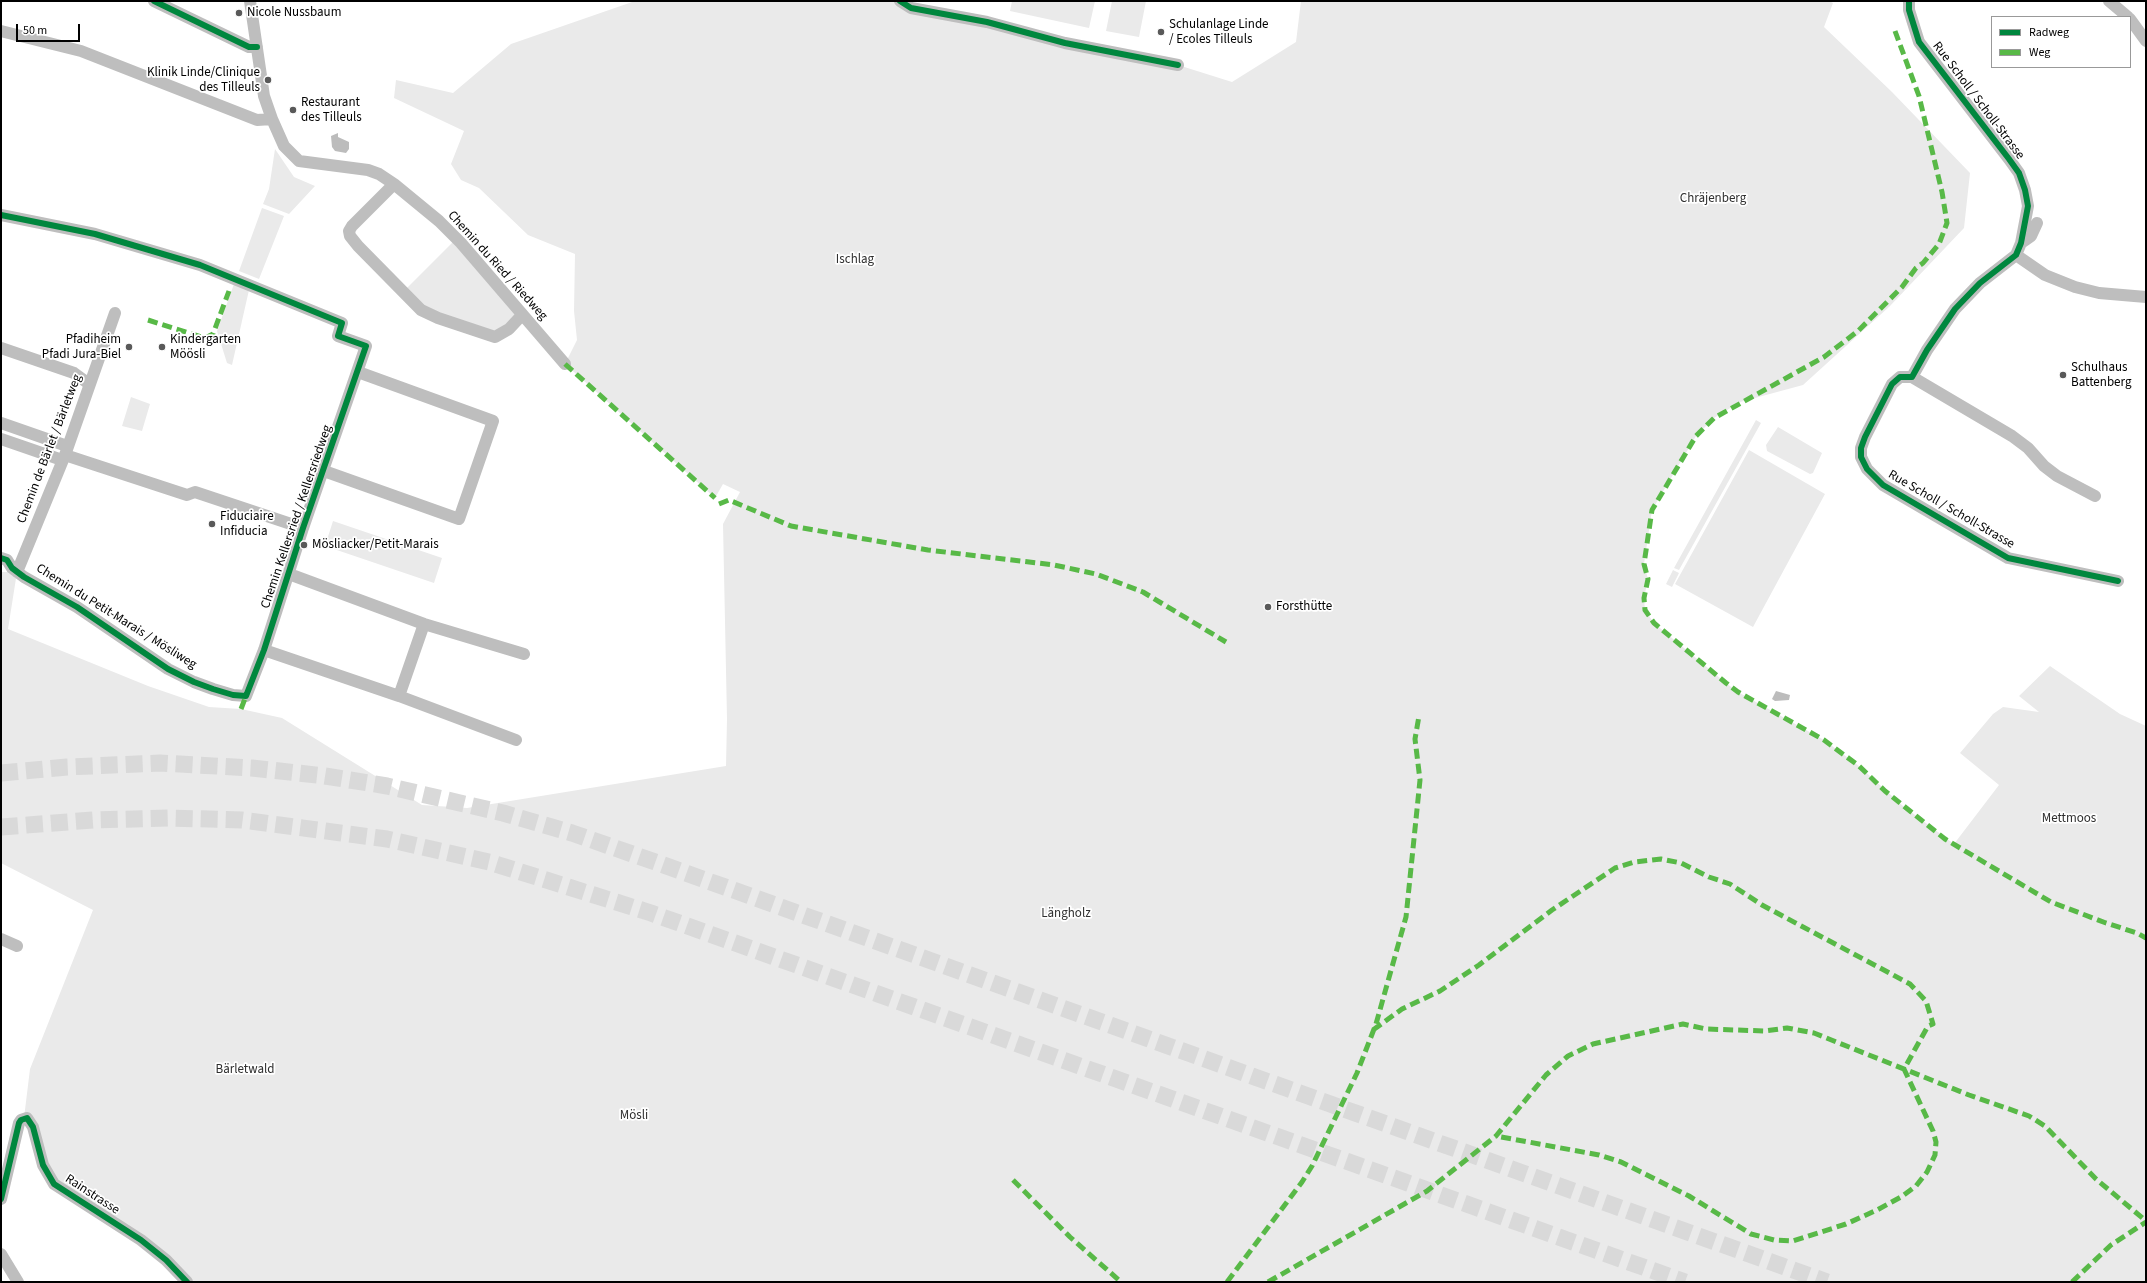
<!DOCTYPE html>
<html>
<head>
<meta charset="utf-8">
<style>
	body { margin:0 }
	#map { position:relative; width:2147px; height:1283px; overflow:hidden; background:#fff; font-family:"Source Sans 3",sans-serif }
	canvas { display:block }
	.frame { position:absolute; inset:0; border:2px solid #000; pointer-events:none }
	.legend { position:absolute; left:1991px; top:16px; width:140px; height:52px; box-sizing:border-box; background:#fff; border:1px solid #999; margin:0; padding:5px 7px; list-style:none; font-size:12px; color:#000 }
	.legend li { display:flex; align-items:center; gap:8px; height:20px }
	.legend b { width:20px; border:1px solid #999 }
	.scale { position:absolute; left:16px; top:24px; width:64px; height:18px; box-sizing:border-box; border:2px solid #000; border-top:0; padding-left:5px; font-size:12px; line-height:14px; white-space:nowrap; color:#000; -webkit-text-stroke:3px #fff; paint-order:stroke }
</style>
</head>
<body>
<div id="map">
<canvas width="2147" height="1283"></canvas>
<div class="frame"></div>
<ul class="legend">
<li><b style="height:5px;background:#00873e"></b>Radweg</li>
<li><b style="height:5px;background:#58b947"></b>Weg</li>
</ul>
<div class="scale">50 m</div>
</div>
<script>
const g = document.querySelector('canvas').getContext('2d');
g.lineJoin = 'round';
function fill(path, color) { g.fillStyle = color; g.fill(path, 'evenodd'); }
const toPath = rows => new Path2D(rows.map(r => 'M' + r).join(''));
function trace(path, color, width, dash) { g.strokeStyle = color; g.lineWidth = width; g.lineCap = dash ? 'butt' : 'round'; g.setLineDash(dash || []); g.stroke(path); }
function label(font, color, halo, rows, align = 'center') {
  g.font = font + ' "Source Sans 3",sans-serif'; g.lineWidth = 3.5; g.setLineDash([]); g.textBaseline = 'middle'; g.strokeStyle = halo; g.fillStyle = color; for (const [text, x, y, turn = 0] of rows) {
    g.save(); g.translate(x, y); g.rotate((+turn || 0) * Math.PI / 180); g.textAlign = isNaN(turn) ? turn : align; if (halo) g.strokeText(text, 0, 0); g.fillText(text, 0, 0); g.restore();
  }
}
const green = toPath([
	[635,1,898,1,1178,65,1232,82,1296,42,1301,1,1829,1,1833,3,1824,27,1892,92,1970,173,1964,228,1890,306,1803,385,1740,402,1714,418,1696,436,1652,510,1644,564,1648,579,1644,598,1645,610,1654,623,1726,683,1738,692,1824,740,1859,766,1903,806,1954,844,1999,785,1960,753,1993,714,2003,707,2039,712,2019,696,2050,666,2120,714,2146,726,2146,1282,187,1282,175,1269,54,1184,24,1118,30,1069,93,910,1,863,1,572,7,572,12,568,17,572,8,629,148,686,209,707,241,709,282,718,422,805,467,808,726,766,727,719,723,524,740,492,723,484,715,498,565,364,577,340,574,311,575,254,528,235,479,188,461,180,451,164,464,131,394,98,396,80,453,93,511,44],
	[1012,1,1095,1,1089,28,1010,11],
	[1112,1,1146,1,1139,37,1106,31],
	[275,149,294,177,315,186,289,214,263,204,269,189],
	[262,208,284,216,259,279,239,271],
	[454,241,515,314,513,319,494,332,423,307,406,289],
	[234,284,249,290,232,365,227,363,217,331],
	[131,397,150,404,142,431,122,426],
	[1756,420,1761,423,1679,570,1674,568],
	[1778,427,1822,453,1813,473,1810,474,1767,451,1766,445],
	[1749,450,1825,494,1753,627,1675,584],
	[333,521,442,558,434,583,325,546],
	[1673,570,1679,573,1672,587,1666,584]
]);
const water = toPath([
	[338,133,338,137,349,142,349,149,346,153,335,151,332,147,331,136],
	[1776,691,1790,695,1789,700,1775,701,1772,699]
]);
const highwayTunnel = toPath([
	[1,773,67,767,160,763,252,768,325,776,387,786,503,813,572,833,658,863,1827,1282],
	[1,827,93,820,170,818,242,820,387,839,489,862,651,913,1685,1282]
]);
const minor = toPath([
	[154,1,249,47,257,47],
	[250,1,264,96,272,119,284,146,299,161,368,170,379,174,394,184,439,221,461,243,565,364],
	[900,1,911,8,987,22,1065,43,1178,65],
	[1909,1,1909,10,1919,42,2009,159,2019,173,2025,190,2028,206,2021,243,2016,255,1980,283,1955,309,1927,350,1912,377,1900,377,1892,384,1865,437,1861,448,1861,457,1867,469,1883,485,2008,558,2118,581],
	[2109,1,2128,17],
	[2130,19,2146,41],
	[1,31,81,51,257,120,272,119],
	[394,184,352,226,349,231,350,236,358,246,421,310,438,318,495,337,509,329,522,315],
	[1,215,95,234,200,265,342,323,338,336,366,346,303,528,264,650,246,696,233,695,213,689,194,682,168,669,77,607,24,577,12,568,7,560,1,558],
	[2021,243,2031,236,2037,223],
	[2016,255,2045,275,2075,287,2099,293,2146,297],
	[1,348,74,373,89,384],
	[1912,377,2012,436,2028,448,2044,466,2057,476,2095,496],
	[1,423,67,446],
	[1,439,62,460],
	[65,455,187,495,195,492,303,528],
	[324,471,459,519,493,421,358,372],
	[17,572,65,455,115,313],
	[289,574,424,624,524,654],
	[264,650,399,696,516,740],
	[399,696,424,624],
	[1,939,17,946],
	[1,1199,19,1123,21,1120,27,1118,33,1127,43,1165,54,1184,141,1240,166,1260,187,1282],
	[1,1254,18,1282]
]);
const quiet = toPath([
	[1895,31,1919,96,1942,192,1947,223,1939,244,1923,263,1916,268,1902,287,1858,331,1824,357,1714,418,1696,436,1652,510,1644,564,1648,579,1644,598,1645,610,1654,623,1726,683,1738,692,1824,740,1859,766,1885,791,1945,839,2051,902,2106,923,2137,933,2146,938],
	[148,320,205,338,213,334,229,291],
	[565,364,715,498],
	[719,504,729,500,791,526,928,550,1054,565,1096,574,1143,592,1226,642],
	[241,709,246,696],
	[1373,1030,1402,1009,1440,991,1479,965,1552,910,1615,868,1634,862,1661,859,1681,863,1709,877,1730,884,1762,905,1910,984,1926,1001,1933,1024,1928,1026,1904,1069,1933,1131,1936,1142,1935,1155,1927,1172,1916,1186,1901,1197,1877,1210,1846,1224,1793,1241,1774,1240,1751,1234,1689,1196,1621,1162,1599,1155,1496,1136],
	[1013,1180,1070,1237,1121,1282],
	[1227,1282,1302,1182,1312,1166,1357,1073,1376,1024,1406,917,1420,780,1415,739,1419,716],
	[1268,1282,1427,1191,1496,1136,1546,1075,1568,1056,1593,1044,1683,1024,1706,1029,1765,1031,1787,1028,1814,1033,1969,1095,2029,1116,2045,1126,2096,1179,2146,1221],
	[2072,1282,2111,1245,2146,1222]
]);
const cycleway = toPath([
	[154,1,249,47,257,47],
	[900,1,911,8,987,22,1065,43,1178,65],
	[1909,1,1909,10,1919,42,2009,159,2019,173,2025,190,2028,206,2021,243,2016,255,1980,283,1955,309,1927,350,1912,377,1900,377,1892,384,1865,437,1861,448,1861,457,1867,469,1883,485,2008,558,2118,581],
	[1,215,95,234,200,265,342,323,338,336,366,346,303,528,264,650,246,696,233,695,213,689,194,682,168,669,77,607,24,577,12,568,7,560,1,558],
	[1,1199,19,1123,21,1120,27,1118,33,1127,43,1165,54,1184,141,1240,166,1260,187,1282]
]);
const markers = [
	[239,13,4,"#595959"],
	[1161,32,4,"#595959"],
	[268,80,4,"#595959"],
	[293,110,4,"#595959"],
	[129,347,4,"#595959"],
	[162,347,4,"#595959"],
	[2063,375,4,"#595959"],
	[212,524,4,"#595959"],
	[304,545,4,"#595959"],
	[1268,607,4,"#595959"]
];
const poiNames = [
	["Nicole Nussbaum",247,13],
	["Schulanlage Linde",1169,25],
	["/ Ecoles Tilleuls",1169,40],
	["Klinik Linde/Clinique",260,73,"right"],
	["des Tilleuls",260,88,"right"],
	["Restaurant",301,103],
	["des Tilleuls",301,118],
	["Pfadiheim",121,340,"right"],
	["Pfadi Jura-Biel",121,355,"right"],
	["Kindergarten",170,340],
	["Möösli",170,355],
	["Schulhaus",2071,368],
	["Battenberg",2071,383],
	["Fiduciaire",220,517],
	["Infiducia",220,532],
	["Mösliacker/Petit-Marais",312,545],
	["Forsthütte",1276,607]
];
const streetNames = [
	["Rue Scholl / Scholl-Strasse",1978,101,53],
	["Chemin du Ried / Riedweg",497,266,48],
	["Chemin de Bärlet / Bärletweg",50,449,-69],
	["Rue Scholl / Scholl-Strasse",1951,510,30],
	["Chemin Kellersried / Kellersriedweg",297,517,-71],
	["Chemin du Petit-Marais / Mösliweg",116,617,32],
	["Rainstrasse",92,1195,33]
];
const parkNames = [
	["Chräjenberg",1713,199],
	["Ischlag",855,260],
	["Mettmoos",2069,819],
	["Längholz",1066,914],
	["Bärletwald",245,1070],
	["Mösli",634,1116]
];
fill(green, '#eaeaea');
fill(water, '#bcbcbc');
trace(highwayTunnel, '#d9d9d9', 17, [17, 8]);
trace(minor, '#bebebe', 12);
trace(quiet, '#58b947', 5, [10, 5]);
trace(cycleway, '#00873e', 6);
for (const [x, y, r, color] of markers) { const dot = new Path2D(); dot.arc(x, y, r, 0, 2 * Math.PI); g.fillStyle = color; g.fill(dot); trace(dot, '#fff', 1.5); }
label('13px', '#000', '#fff', poiNames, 'left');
label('13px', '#000', '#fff', streetNames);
label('13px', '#2f2f2f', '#fff', parkNames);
</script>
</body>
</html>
